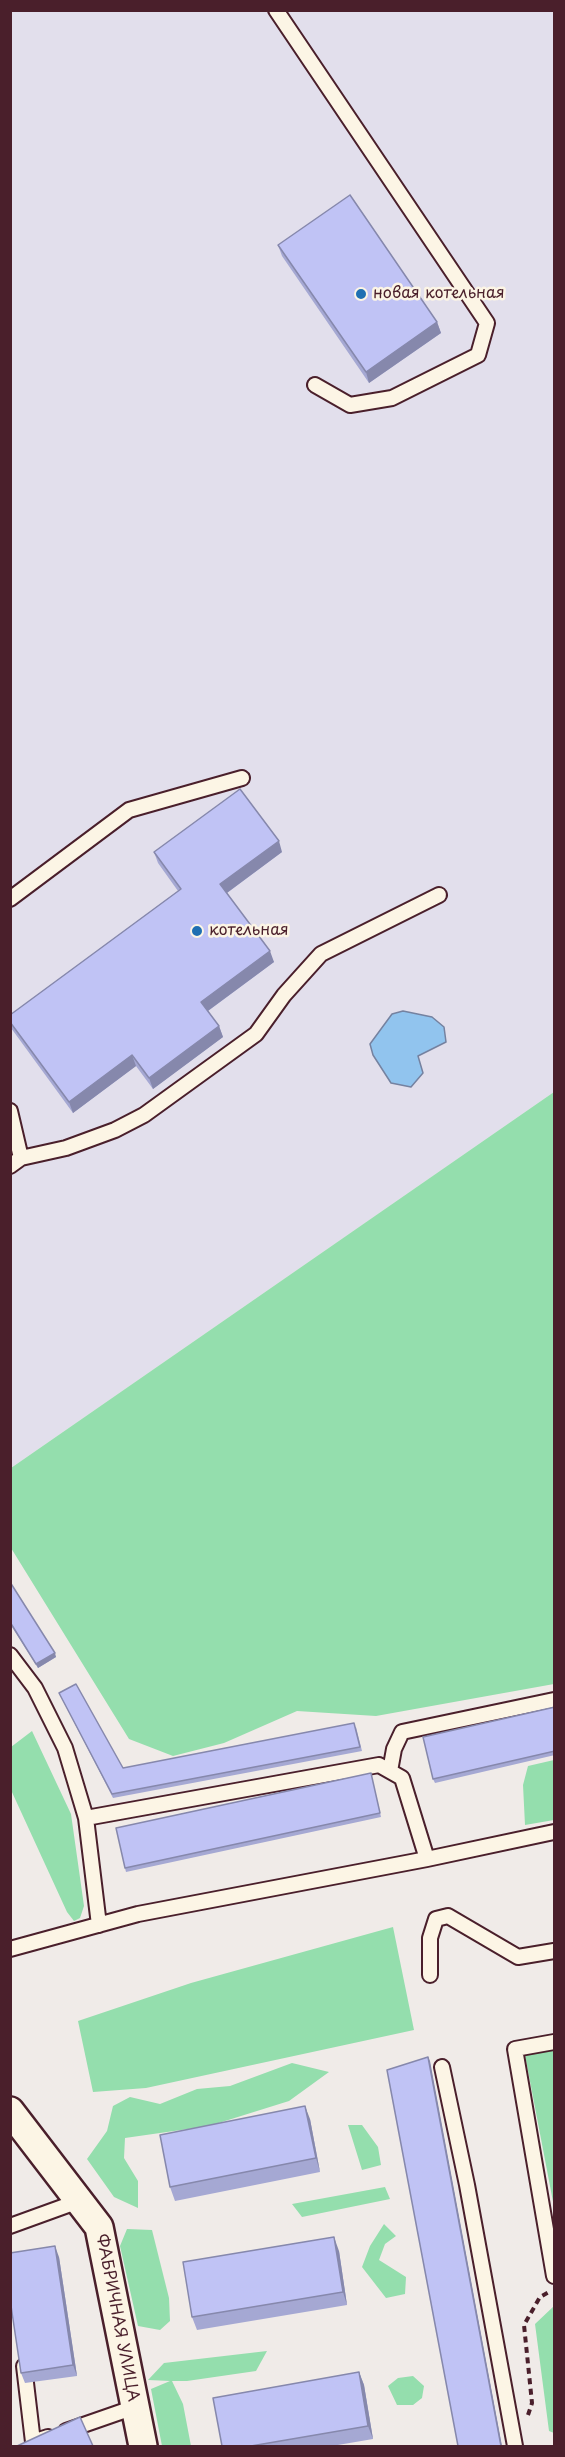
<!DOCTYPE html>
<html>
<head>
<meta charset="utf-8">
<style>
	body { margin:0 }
	#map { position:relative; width:565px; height:2457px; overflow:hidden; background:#f0ebe8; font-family:"Playpen Sans",sans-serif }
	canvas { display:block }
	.frame { position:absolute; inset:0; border:12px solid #4a1f2b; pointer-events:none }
</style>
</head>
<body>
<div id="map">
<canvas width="565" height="2457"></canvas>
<div class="frame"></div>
</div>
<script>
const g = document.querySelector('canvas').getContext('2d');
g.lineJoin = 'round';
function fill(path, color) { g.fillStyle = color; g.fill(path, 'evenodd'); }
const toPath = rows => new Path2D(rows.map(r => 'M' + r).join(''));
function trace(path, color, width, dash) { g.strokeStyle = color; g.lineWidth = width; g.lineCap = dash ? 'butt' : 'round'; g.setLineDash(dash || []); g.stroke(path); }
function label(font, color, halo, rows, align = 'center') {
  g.font = font + ' "Playpen Sans",sans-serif'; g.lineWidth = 5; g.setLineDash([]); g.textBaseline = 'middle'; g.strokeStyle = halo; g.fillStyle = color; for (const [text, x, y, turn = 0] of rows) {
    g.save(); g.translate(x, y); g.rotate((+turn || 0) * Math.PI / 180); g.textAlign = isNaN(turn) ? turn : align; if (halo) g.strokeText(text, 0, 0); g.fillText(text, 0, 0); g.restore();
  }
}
const built = toPath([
	[11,11,554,11,554,1092,11,1468]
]);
const green = toPath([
	[554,1092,554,1684,376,1716,297,1711,224,1743,173,1756,129,1739,11,1548,11,1468],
	[32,1731,71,1814,84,1906,80,1918,74,1921,67,1912,11,1790,11,1747],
	[554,1760,554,1820,525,1825,523,1785,528,1766],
	[393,1927,414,2030,146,2088,93,2092,78,2021,191,1983],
	[554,2049,554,2207,525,2055],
	[292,2063,329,2072,289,2101,209,2126,125,2138,124,2158,138,2181,138,2208,114,2197,87,2159,107,2131,113,2106,130,2097,160,2104,197,2089,230,2086],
	[348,2125,362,2125,378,2147,381,2165,362,2170],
	[385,2187,390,2199,302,2217,292,2204],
	[384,2224,396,2236,385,2244,379,2260,406,2277,405,2294,386,2298,362,2267,370,2246],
	[127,2229,152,2230,169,2298,170,2321,160,2330,138,2326,120,2246],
	[554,2306,554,2433,549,2431,535,2324],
	[267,2351,256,2371,187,2381,172,2381,183,2404,191,2446,162,2446,151,2389,170,2381,148,2380,164,2363],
	[413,2376,424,2386,422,2398,413,2405,397,2405,388,2386,398,2378]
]);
const water = toPath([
	[403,1011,432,1017,444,1027,446,1042,418,1056,423,1073,411,1087,391,1083,373,1055,370,1044,392,1014,403,1011]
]);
const path = toPath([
	[528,2415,532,2403,524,2325,540,2297,549,2292]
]);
const service = toPath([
	[276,10,487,323,478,355,392,398,350,405,315,385],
	[10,899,129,810,242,778],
	[10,1111,21,1158,10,1166],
	[21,1158,66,1148,115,1130,144,1115,256,1034,284,995,321,954,439,895],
	[10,1655,35,1688,65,1748,86,1818],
	[390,1771,394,1749,402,1732,554,1700],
	[99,1925,86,1818,379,1765,402,1778,427,1859],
	[10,1949,138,1914,427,1859,554,1832],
	[430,1975,430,1938,436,1919,448,1916,518,1957,554,1951],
	[554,2042,515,2049,554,2276],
	[442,2067,467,2185,515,2446],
	[10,2226,79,2201],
	[24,2366,33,2442,48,2437],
	[66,2431,135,2407]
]);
const minor = toPath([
	[10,2111,99,2227,143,2446]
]);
const wall = toPath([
	[278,245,437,322,441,333,369,383,282,256],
	[154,852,282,852,227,893,274,962,208,1011,219,1026,223,1037,153,1089,136,1066,73,1113,11,1028,10,1015,178,891,158,863],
	[10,1582,56,1657,38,1668,10,1624],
	[59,1693,123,1768,356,1727,362,1751,113,1798],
	[555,1707,555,1755,435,1783,433,1779],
	[371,1773,381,1817,126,1872,125,1868],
	[310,2119,320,2172,175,2201,170,2187],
	[339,2251,347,2305,197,2330,192,2317],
	[59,2257,77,2376,25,2383,21,2373],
	[359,2372,364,2385,373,2439,332,2446,222,2446]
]);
const shadedWall = toPath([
	[437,322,441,333,369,383,366,372],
	[279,841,282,852,224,895,220,884],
	[270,951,274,962,205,1013,201,1002],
	[219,1026,223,1037,153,1089,149,1078],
	[132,1055,136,1066,73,1113,69,1102],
	[55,1653,56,1657,38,1668,36,1664],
	[428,2057,430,2061,502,2446,501,2446],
	[305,2106,310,2119,320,2172,316,2158],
	[334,2237,339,2251,347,2305,343,2292],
	[55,2246,59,2257,77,2376,73,2365],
	[359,2372,364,2385,373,2439,368,2426]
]);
const building = toPath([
	[350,195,437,322,366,372,278,245,350,195],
	[240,789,279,841,220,884,270,951,201,1002,219,1026,149,1078,132,1055,69,1102,10,1022,10,1015,181,889,154,852,240,789],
	[10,1582,55,1653,36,1664,10,1622,10,1582],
	[76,1684,123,1768,354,1723,360,1747,112,1794,59,1693,76,1684],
	[555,1707,555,1751,433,1779,423,1737,555,1707],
	[371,1773,380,1813,125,1868,116,1828,371,1773],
	[428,2057,501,2446,458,2446,387,2070,428,2057],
	[305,2106,316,2158,170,2187,160,2135,305,2106],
	[334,2237,343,2292,192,2317,183,2262,334,2237],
	[55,2246,73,2365,21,2373,10,2299,10,2253,55,2246],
	[359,2372,368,2426,251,2446,222,2446,213,2398,359,2372],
	[80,2417,93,2446,17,2446,80,2417]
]);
const markers = [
	[361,294,6,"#1f6fb2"],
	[197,931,6,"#1f6fb2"]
];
const poiNames = [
	["новая котельная",373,294],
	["котельная",209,931]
];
const streetNames = [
	["ФАБРИЧНАЯ УЛИЦА",117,2318,79]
];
fill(built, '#e2dfec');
fill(green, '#94dead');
fill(water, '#91c4ee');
trace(water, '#7582a0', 1.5);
trace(service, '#4a1f2b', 18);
trace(minor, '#4a1f2b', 32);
trace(path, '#4a1f2b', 4, [6, 4.5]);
trace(service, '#fcf5e5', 14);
trace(minor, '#fcf5e5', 27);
fill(wall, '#a5a8d3');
fill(shadedWall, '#8688ac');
fill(building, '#c0c3f5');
trace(building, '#8688ac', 1.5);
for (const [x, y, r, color] of markers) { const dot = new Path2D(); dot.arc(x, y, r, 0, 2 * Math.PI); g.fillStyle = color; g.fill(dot); trace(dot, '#fcf5e5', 2); }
label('16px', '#4a1f2b', '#fcf5e5', poiNames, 'left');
label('16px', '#4a1f2b', '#fcf5e5', streetNames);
</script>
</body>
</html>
